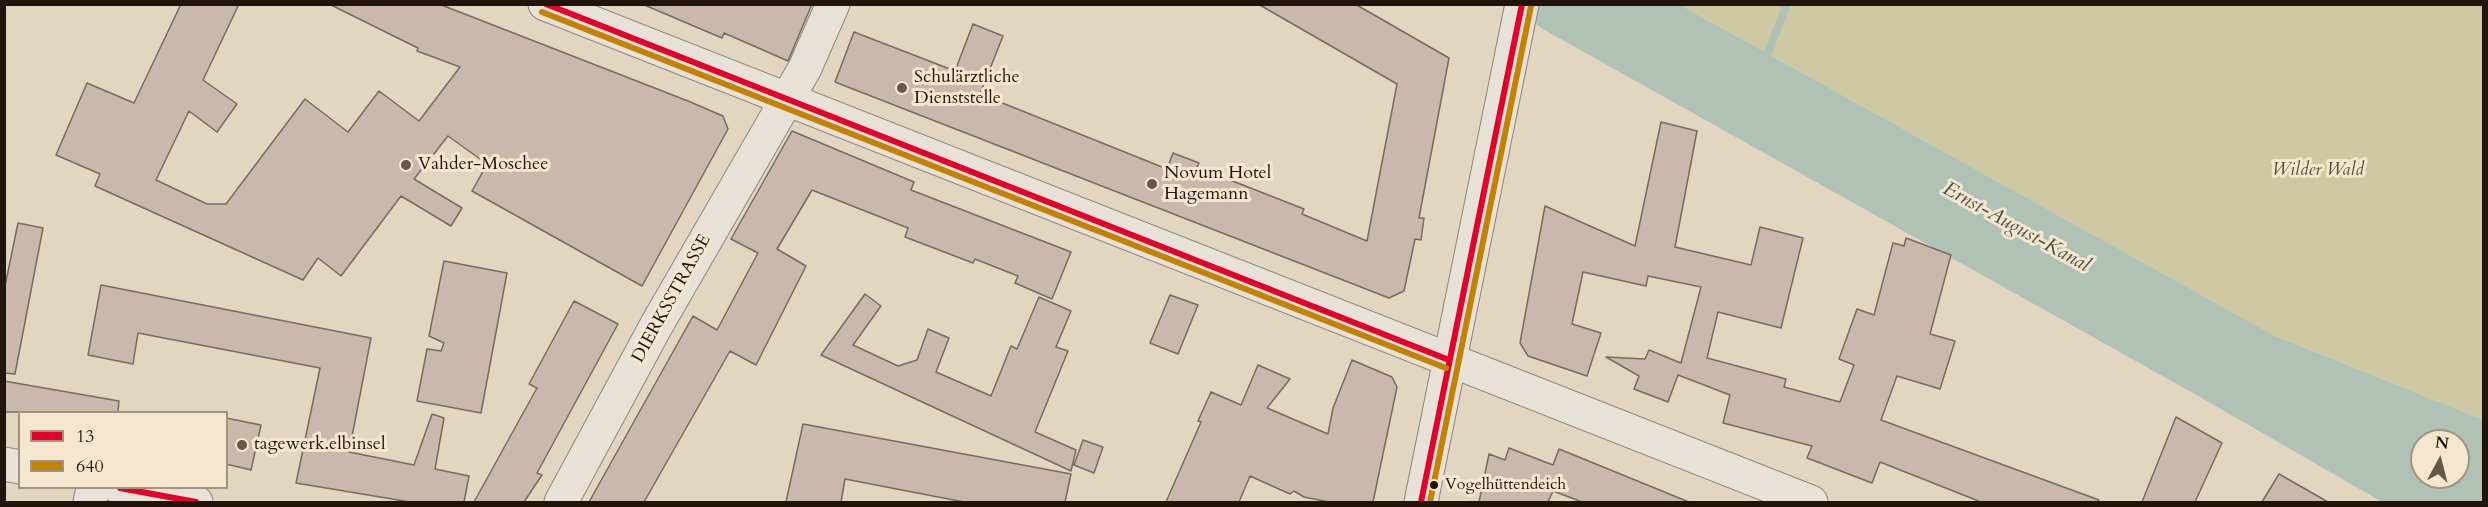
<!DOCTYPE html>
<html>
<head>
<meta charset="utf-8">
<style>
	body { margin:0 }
	#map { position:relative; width:2488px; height:507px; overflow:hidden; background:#e2d6c1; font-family:Cardo,serif }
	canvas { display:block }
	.frame { position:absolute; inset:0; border:6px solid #21140c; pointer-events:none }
	.legend { position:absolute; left:18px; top:411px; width:210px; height:78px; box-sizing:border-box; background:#f5e7ce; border:2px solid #a09380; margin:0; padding:8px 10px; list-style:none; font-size:18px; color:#21140c }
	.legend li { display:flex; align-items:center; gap:12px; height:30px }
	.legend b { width:30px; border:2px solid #a09380 }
	.north { position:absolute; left:2410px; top:429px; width:60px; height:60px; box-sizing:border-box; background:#f5e7ce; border:2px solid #a09380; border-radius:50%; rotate:7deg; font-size:16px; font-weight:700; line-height:24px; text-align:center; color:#21140c }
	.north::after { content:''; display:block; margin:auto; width:21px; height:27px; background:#65584b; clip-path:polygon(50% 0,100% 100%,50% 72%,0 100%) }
</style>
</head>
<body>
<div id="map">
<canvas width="2488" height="507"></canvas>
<div class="frame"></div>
<ul class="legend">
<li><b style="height:8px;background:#e4002b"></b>13</li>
<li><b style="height:8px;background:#c28203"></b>640</li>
</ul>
<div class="north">N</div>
</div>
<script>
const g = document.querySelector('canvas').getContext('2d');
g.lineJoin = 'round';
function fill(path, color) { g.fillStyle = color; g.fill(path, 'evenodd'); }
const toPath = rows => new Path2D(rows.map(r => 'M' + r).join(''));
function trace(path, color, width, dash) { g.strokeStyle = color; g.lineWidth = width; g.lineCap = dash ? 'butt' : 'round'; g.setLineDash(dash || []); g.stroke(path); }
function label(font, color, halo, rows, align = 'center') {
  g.font = font + ' Cardo,serif'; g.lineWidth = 6; g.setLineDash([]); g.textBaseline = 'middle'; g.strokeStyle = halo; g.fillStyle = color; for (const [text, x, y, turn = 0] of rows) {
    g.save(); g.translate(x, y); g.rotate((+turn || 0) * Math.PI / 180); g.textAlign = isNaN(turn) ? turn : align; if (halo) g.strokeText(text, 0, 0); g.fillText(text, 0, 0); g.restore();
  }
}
const green = toPath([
	[1680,5,2483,5,2483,420,2275,336]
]);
const water = toPath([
	[1515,5,1680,5,2275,336,2483,420,2483,502,2382,502,2200,397,1541,28],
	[2422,441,2458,441,2458,477,2422,477]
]);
const stream = toPath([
	[1764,63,1787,4]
]);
const building = toPath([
	[181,4,239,4,203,80,237,104,217,132,189,111,156,180,207,204,226,204,305,99,348,132,379,91,419,121,460,67,417,51,418,48,329,4,439,4,688,101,723,116,728,129,642,286,472,191,487,164,448,136,414,179,462,208,451,226,401,196,341,276,318,258,303,280,95,186,100,174,56,155,87,83,134,103,181,4],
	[642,4,812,4,788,61,724,33,722,38,642,4],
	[1258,4,1355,4,1449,58,1419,218,1424,218,1421,240,1415,239,1404,291,1389,298,835,82,854,32,955,71,973,24,1003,36,980,94,1167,169,1173,153,1199,163,1197,167,1304,209,1302,214,1367,241,1397,84,1258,4],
	[1661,122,1697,131,1675,247,1751,265,1760,227,1803,238,1781,328,1718,312,1707,358,1786,379,1784,387,1840,402,1854,365,1839,359,1857,309,1874,315,1893,243,1904,246,1906,238,1951,255,1930,334,1955,341,1940,389,1897,376,1881,420,2099,500,2098,502,1981,502,1880,462,1872,483,1807,458,1812,446,1723,423,1730,395,1678,375,1668,402,1634,389,1639,376,1606,357,1645,359,1649,350,1681,363,1701,287,1648,276,1646,286,1583,272,1572,324,1601,333,1587,376,1528,356,1520,343,1545,206,1635,246,1661,122],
	[792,131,914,182,911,190,1071,252,1052,299,1015,283,1018,276,975,259,973,263,905,237,908,228,812,190,777,249,806,266,756,365,730,351,644,502,589,502,693,316,717,330,758,253,731,239,792,131],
	[18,223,43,228,15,374,4,373,4,291,18,223],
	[444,261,507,273,481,413,417,401,427,349,441,351,444,343,429,336,444,261],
	[101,285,371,338,349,452,414,465,432,414,444,418,435,469,469,476,464,502,410,502,296,483,320,368,138,333,133,364,88,355,101,285],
	[865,294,881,306,853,345,898,366,917,360,928,329,949,338,936,372,991,396,1011,346,1017,349,1039,297,1071,311,1056,347,1068,351,1035,432,1076,450,1071,471,821,355,865,294],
	[1170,295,1198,305,1178,354,1150,343,1170,295],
	[574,301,618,324,537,473,542,475,524,502,474,502,537,388,529,384,574,301],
	[1352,360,1392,377,1397,387,1373,502,1329,502,1304,497,1294,491,1290,494,1250,476,1239,502,1166,502,1201,422,1198,421,1211,392,1241,405,1258,365,1290,379,1267,408,1328,434,1333,408,1352,360],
	[4,381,119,401,118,412,4,412,4,381],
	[2176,417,2222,443,2195,502,2142,502,2176,417],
	[226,418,261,425,251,470,226,464,226,418],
	[803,424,1071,474,1065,502,964,502,845,479,841,502,786,502,803,424],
	[1083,440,1103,447,1094,473,1074,465,1083,440],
	[1509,448,1553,465,1559,449,1689,502,1582,502,1553,491,1548,502,1479,502,1489,454,1505,460,1509,448],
	[2279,474,2328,502,2262,502,2279,474]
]);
const minor = toPath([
	[545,4,1811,502],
	[4,464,20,467],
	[120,488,196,502],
	[90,502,93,488],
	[561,502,656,326,805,68,833,4],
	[1421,502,1522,4]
]);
const bus1 = toPath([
	[546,4,1449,360],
	[120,488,196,502],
	[1421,502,1522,4]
]);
const bus2 = toPath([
	[542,12,1446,368],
	[1430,502,1531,6]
]);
const markers = [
	[902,88,6,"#65584b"],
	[406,165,6,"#65584b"],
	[1152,184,6,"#65584b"],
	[242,445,6,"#65584b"],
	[1434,485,5,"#21140c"]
];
const busNames = [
	["Vogelhüttendeich",1445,485]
];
const poiNames = [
	["Schulärztliche",914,78],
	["Dienststelle",914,99],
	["Vahder-Moschee",418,165],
	["Novum Hotel",1164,174],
	["Hagemann",1164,195],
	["tagewerk.elbinsel",254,445]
];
const parkNames = [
	["Wilder Wald",2318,171]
];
const streetNames = [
	["DIERKSSTRASSE",672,299,-61]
];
const waterNames = [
	["Ernst-August-Kanal",2016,228,29]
];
fill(green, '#cec9a2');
fill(water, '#b0c2b6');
trace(stream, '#b0c2b6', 8);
fill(building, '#cbb8ad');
trace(building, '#746c61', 1.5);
trace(minor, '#8e867a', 35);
trace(minor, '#e7e1d7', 33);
trace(bus1, '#e4002b', 6);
trace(bus2, '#c28203', 6);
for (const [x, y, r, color] of markers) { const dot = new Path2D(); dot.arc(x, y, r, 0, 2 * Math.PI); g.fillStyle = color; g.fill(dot); trace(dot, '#f5e7ce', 2); }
label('16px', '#21140c', '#f5e7ce', busNames, 'left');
label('18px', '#21140c', '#f5e7ce', poiNames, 'left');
label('italic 18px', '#585038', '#f5e7ce', parkNames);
label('18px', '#21140c', '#f5e7ce', streetNames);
label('italic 20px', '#4b4e46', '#f5e7ce', waterNames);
</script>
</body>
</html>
